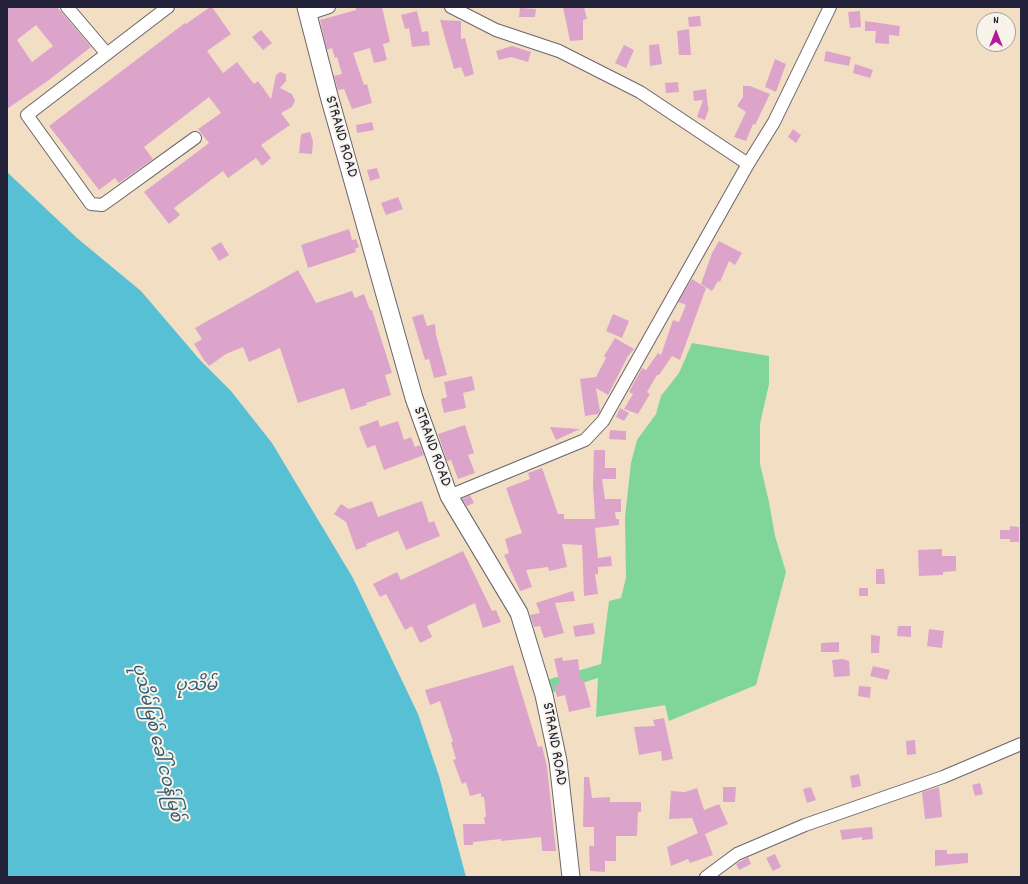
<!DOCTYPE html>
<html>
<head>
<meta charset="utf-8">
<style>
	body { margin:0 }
	#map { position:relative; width:1028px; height:884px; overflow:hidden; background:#f2dfc3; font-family:Dekko,sans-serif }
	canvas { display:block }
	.frame { position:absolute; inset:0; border:8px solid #22223b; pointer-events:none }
	.north { position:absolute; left:976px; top:12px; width:40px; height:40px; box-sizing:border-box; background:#f7f3e8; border:1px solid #a29fa3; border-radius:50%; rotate:0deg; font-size:11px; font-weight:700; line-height:16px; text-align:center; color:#22223b }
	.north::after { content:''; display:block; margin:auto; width:14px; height:18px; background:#b5179e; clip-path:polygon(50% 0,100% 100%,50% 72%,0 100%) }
</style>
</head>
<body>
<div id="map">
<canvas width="1028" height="884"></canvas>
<div class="frame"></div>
<div class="north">N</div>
</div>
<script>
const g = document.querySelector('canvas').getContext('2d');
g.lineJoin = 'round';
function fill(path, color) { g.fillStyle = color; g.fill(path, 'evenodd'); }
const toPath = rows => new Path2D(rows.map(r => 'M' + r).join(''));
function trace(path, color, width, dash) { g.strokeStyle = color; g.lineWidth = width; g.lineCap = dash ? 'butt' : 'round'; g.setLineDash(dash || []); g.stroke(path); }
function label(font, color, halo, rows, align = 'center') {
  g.font = font + ' Dekko,"Noto Sans Myanmar",sans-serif'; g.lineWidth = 4; g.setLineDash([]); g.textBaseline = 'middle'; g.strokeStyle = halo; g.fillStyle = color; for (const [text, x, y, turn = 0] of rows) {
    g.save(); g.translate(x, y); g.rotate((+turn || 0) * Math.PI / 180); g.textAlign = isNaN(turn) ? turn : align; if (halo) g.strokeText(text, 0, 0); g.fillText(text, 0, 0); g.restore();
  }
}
const green = toPath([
	[692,343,769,356,769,384,760,424,760,464,769,502,775,536,786,572,756,685,669,721,665,705,596,717,598,678,544,695,540,682,601,664,609,601,621,598,626,578,625,517,631,463,637,440,656,414,661,396,679,373]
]);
const water = toPath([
	[7,172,77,238,141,291,200,360,231,391,272,443,353,578,418,714,439,776,466,877,7,877]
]);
const building = toPath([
	[7,7,57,7,91,47,49,80,7,109],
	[36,25,53,46,32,62,17,40],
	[210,7,212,7,231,34,207,51,223,73,237,62,254,84,258,81,271,99,276,75,280,72,284,73,286,75,286,81,280,88,292,94,295,101,292,107,281,113,290,125,261,145,271,158,262,166,256,158,228,178,223,171,174,208,180,215,169,224,144,192,209,143,198,129,221,113,209,97,144,147,153,159,119,183,115,178,99,190,49,126,185,23,186,24],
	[356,7,382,7,390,42,383,44,387,60,374,63,370,48,353,53,364,85,367,84,372,103,352,109,344,89,338,90,334,76,342,74,337,57,335,58,332,48,327,50,320,20,356,10],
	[563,7,584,7,587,19,583,20,583,40,570,41],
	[520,8,536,9,535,17,519,17],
	[417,11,422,32,428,31,430,45,412,47,409,28,405,29,401,15],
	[860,11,861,27,850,28,848,12],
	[700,16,701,26,689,27,688,17],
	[440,20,461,21,461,39,465,38,474,74,465,77,461,67,454,69],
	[865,21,900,26,899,36,889,35,889,44,875,43,876,31,865,31],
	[689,29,691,55,679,55,677,31],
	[261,30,272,43,263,50,252,37],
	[659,44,662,64,650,66,649,45],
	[624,45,634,50,626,68,615,63],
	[512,46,531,52,528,62,511,57,499,60,496,51],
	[826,51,851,57,849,66,824,61],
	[775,59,786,64,776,92,765,87],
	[855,64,873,70,870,78,853,73],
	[678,82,679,92,666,93,665,83],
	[743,86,750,86,770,94,755,125,753,124,746,141,734,137,746,112,737,106,743,97],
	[706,89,708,107,709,108,705,120,697,117,703,100,694,101,693,91],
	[372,122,374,130,357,133,356,125],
	[793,129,801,135,796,143,788,137],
	[310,132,313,141,312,154,299,153,301,134],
	[377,168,380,178,370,181,367,170],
	[398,197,403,209,386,215,381,203],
	[349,229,352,240,356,239,359,247,355,249,356,252,308,268,301,245],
	[719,241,742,253,735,265,729,261,720,282,718,281,712,291,701,284,712,253],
	[221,242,229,255,219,261,211,248],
	[298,270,316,303,352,291,355,298,364,294,370,310,372,310,392,373,385,375,391,395,366,403,367,405,351,410,344,388,298,403,280,348,249,362,243,347,226,354,209,366,204,360,194,344,202,339,195,328],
	[692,279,706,288,680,360,672,356,659,375,657,375,647,392,650,394,638,414,624,409,633,394,629,392,642,368,646,370,658,353,661,355,673,320,679,322,686,305,678,302],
	[423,314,427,326,435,324,436,335,447,375,434,378,429,359,425,360,412,317],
	[613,314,629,321,622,338,606,331],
	[615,338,634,349,628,356,608,395,596,388,600,411,598,414,585,416,580,379,596,377,606,358,604,356],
	[472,376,475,390,463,393,466,408,444,413,441,399,447,397,444,382],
	[620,408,629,413,624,421,616,417],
	[378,420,380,427,398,421,404,440,411,437,415,447,420,445,424,455,384,470,375,445,367,448,359,427],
	[465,425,474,453,468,455,475,473,458,479,451,460,447,461,438,434],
	[550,427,580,429,556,440],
	[610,430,626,431,626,440,609,439],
	[594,450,605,450,605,468,616,468,616,479,602,479,605,499,621,499,621,512,615,512,616,519,619,519,619,525,595,528,598,558,611,556,612,566,598,567,598,574,595,574,598,594,584,596,582,545,562,544,567,567,549,571,548,567,526,570,532,587,520,591,504,555,509,553,505,539,522,533,506,488,530,479,528,473,542,468,558,514,564,514,564,519,595,519,593,485],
	[470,495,474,503,467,506,462,499],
	[372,501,378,517,422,501,429,523,434,521,440,536,406,550,398,531,366,544,367,546,356,550,346,522,334,514,341,504,349,509],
	[1010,526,1019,527,1019,542,1010,542,1010,539,1000,539,1000,530,1010,530],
	[942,549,942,556,956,556,956,571,943,572,943,575,919,576,918,550],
	[463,551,492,611,496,610,501,622,483,628,475,603,427,626,432,637,420,643,412,626,405,630,386,594,380,597,373,584,397,572,401,580],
	[876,569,884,569,885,584,876,584],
	[859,588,868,588,868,596,859,596],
	[573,591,575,601,555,603,564,633,544,638,540,626,534,627,530,615,540,613,536,603],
	[593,623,595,634,575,637,573,626],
	[898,626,911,626,911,637,897,636],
	[929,629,944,631,942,648,927,646],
	[871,635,880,636,879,653,871,653],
	[839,642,839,652,821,652,821,643],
	[562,657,563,661,578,659,580,679,583,678,591,707,569,712,565,695,557,697,554,685,560,684,554,659],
	[842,659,849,661,850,676,834,677,832,660],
	[513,665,538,747,542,746,547,767,556,851,542,851,541,837,501,841,501,839,473,842,473,845,464,845,463,824,485,824,484,817,486,817,484,797,481,797,481,793,470,796,466,782,462,784,453,760,456,759,451,742,453,742,440,701,430,705,425,690],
	[873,666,890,670,887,680,870,676],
	[859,686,871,687,870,698,858,696],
	[664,718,673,759,662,761,661,751,639,755,634,727,655,726,653,720],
	[915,740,916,754,907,755,906,741],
	[859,774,861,786,852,788,850,776],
	[584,777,589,777,592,798,610,797,610,802,641,802,641,812,638,812,637,836,616,836,616,861,605,861,605,872,590,871,589,846,594,846,594,827,583,827],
	[980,783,983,794,975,796,972,785],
	[723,787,736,787,735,802,723,802],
	[811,787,816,800,807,803,803,789],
	[939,787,942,817,925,819,922,792],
	[697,788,704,810,719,804,728,824,705,834,713,855,690,863,688,859,671,866,667,847,698,833,692,818,669,819,671,791,685,792],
	[872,827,873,839,862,840,862,837,842,840,840,830],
	[935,850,947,850,947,854,968,853,968,863,935,866],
	[775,854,781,867,773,871,766,858],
	[748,857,751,864,739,870,736,864]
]);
const street = toPath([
	[67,7,107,54],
	[168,7,27,115,91,204,102,205,112,198,195,138],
	[451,7,496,30,559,51,640,92,748,164],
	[308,14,329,7],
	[449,496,585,440,603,421,748,164,774,122,830,7],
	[706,877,737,854,805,825,943,777,1021,744]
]);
const secondary = toPath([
	[306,7,329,96,414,398,449,496,519,613,544,695,558,761,571,877]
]);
const streetNames = [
	["STRAND ROAD",340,137,74],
	["STRAND ROAD",431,447,70],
	["STRAND ROAD",553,744,80]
];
const waterNames = [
	["ပုသိမ်",196,688],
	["ပုသိမ်မြစ် ခေါ် ငဝန်မြစ်",155,743,76]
];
fill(green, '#7fd59a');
fill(water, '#58c0d5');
fill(building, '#dda4cb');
trace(street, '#6b646b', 14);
trace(secondary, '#6b646b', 19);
trace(street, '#fff', 12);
trace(secondary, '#fff', 17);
label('16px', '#22223b', '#f7f3e8', streetNames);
label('italic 17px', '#355971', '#f7f3e8', waterNames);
</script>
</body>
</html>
